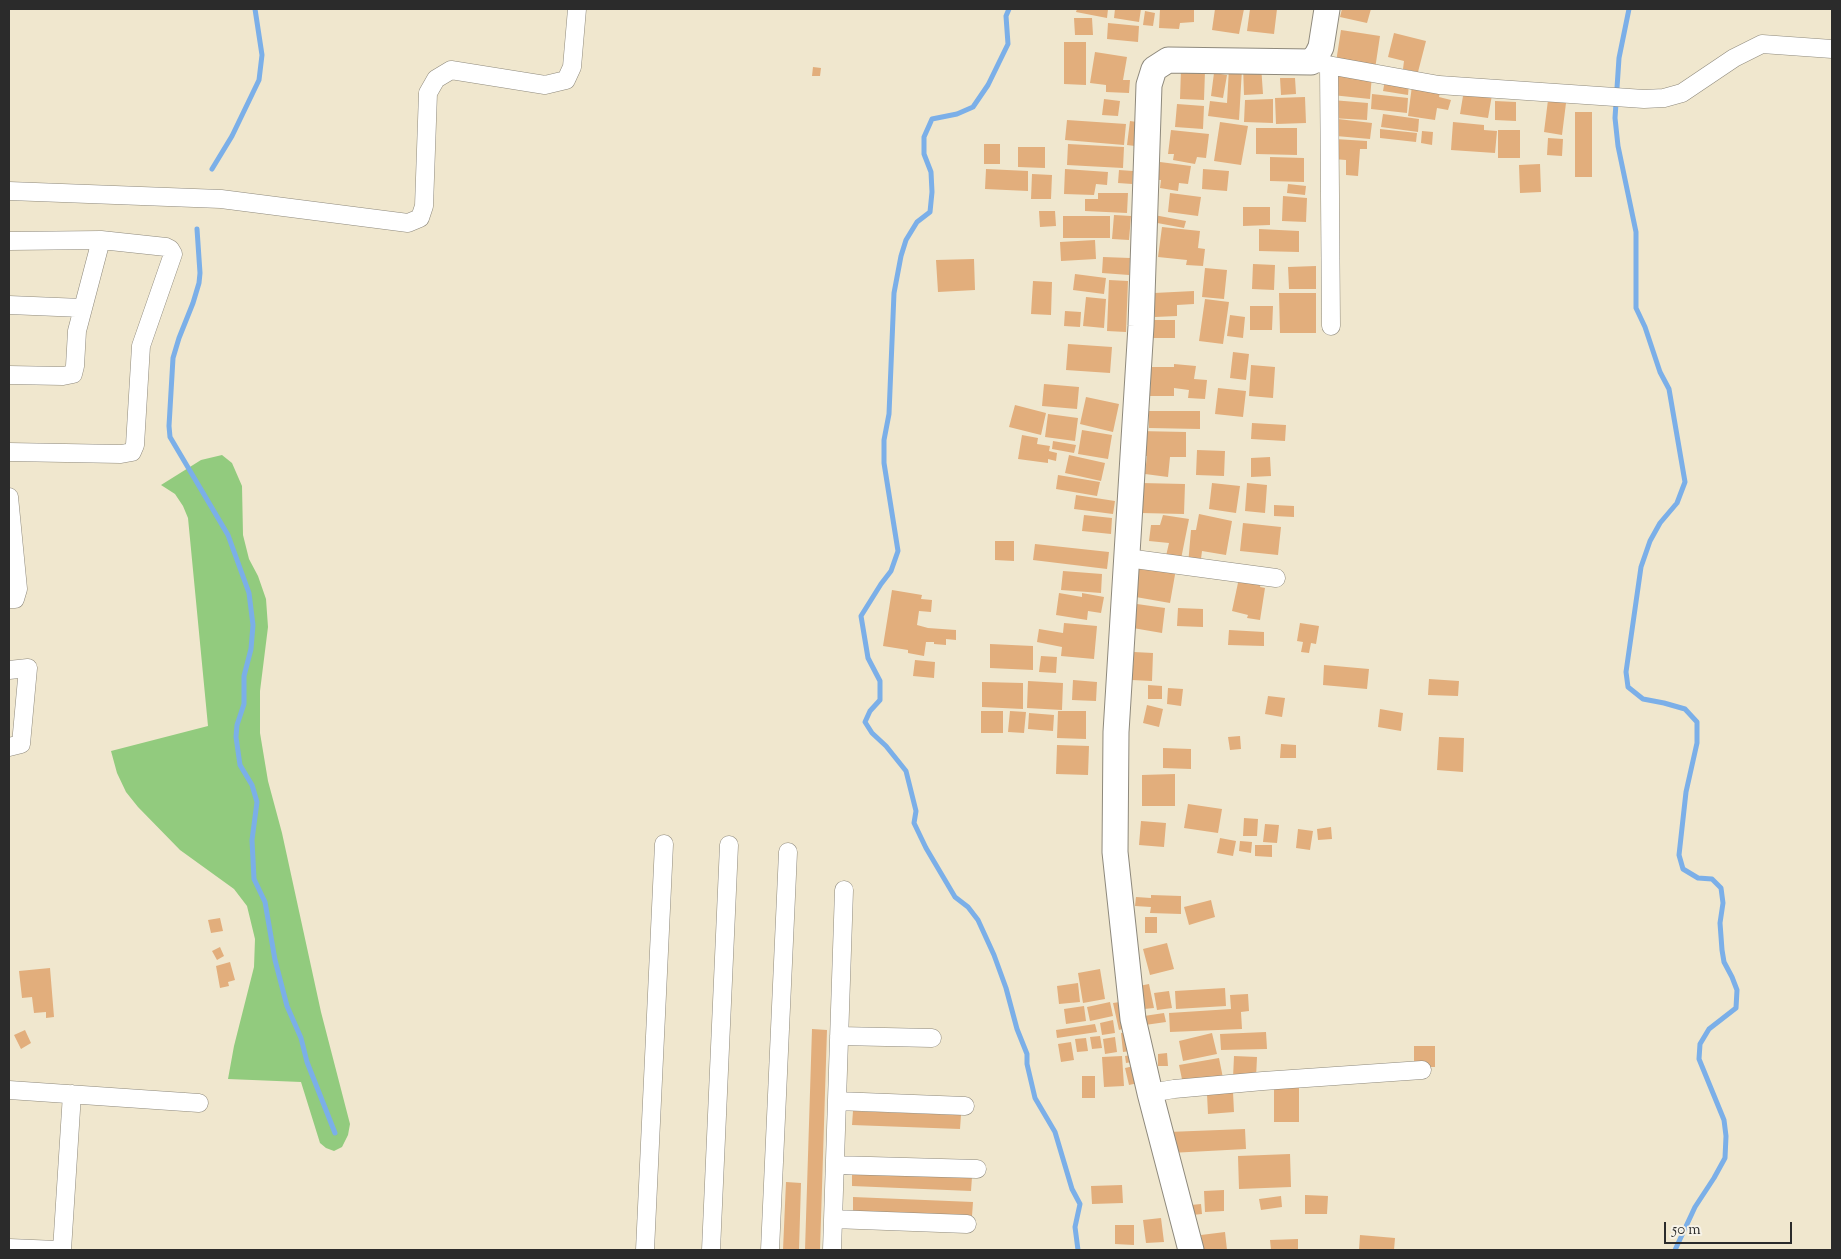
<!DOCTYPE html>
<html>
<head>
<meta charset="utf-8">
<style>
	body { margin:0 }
	#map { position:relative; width:1841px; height:1259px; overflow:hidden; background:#f0e7ce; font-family:"Sorts Mill Goudy",serif }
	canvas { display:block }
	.frame { position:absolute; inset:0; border:10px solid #2b2b2b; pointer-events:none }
	.scale { position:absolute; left:1664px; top:1222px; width:128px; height:22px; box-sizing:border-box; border:2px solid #2b2b2b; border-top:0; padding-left:6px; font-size:15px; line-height:18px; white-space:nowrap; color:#2b2b2b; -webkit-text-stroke:4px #f7f3e8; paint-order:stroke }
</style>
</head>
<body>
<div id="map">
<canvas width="1841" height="1259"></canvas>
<div class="frame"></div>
<div class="scale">50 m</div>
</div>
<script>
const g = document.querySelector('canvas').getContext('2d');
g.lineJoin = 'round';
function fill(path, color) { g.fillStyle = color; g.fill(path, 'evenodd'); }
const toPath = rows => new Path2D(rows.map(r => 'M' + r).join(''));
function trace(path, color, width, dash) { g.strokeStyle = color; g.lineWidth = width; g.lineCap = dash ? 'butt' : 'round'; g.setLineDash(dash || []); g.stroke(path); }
const green = toPath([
	[222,455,232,463,242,486,243,535,249,559,258,576,266,599,268,627,260,691,260,733,268,781,282,833,321,1012,350,1124,348,1135,342,1147,334,1151,326,1148,320,1143,301,1082,228,1079,234,1046,254,967,255,939,247,906,234,889,180,850,138,807,126,792,117,773,111,751,208,726,188,518,183,506,175,494,161,485,201,460]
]);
const stream = toPath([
	[1009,9,1006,16,1008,44,988,85,973,107,957,114,932,119,924,137,924,154,931,172,932,192,930,212,917,222,906,240,901,256,894,293,889,414,884,440,884,463,898,551,891,571,881,584,861,616,868,658,880,681,880,700,870,711,865,722,872,733,886,746,906,771,916,811,914,823,926,848,955,897,968,907,978,920,994,955,1006,988,1017,1029,1027,1054,1027,1064,1035,1098,1055,1132,1072,1189,1080,1204,1075,1227,1078,1250],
	[1629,9,1619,58,1615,118,1618,146,1636,232,1636,308,1645,327,1660,372,1669,389,1685,482,1677,503,1660,523,1650,541,1641,567,1626,672,1628,687,1643,699,1664,703,1685,709,1697,722,1697,743,1686,792,1679,855,1683,869,1698,878,1712,879,1721,888,1723,903,1720,923,1722,950,1724,962,1732,977,1737,990,1736,1008,1709,1029,1700,1044,1699,1059,1724,1120,1726,1136,1725,1158,1714,1178,1695,1207,1675,1250],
	[212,169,232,136,259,80,262,55,255,9],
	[197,229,200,273,199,283,193,303,179,338,173,358,169,426,170,437,228,535,249,593,253,625,251,649,244,676,244,704,237,725,236,737,240,765,252,785,257,802,252,840,254,879,265,902,275,960,287,1006,301,1038,307,1062,335,1133]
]);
const building = toPath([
	[1077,9,1108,9,1107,18,1076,12],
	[1115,9,1141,9,1139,22,1114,18],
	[1160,9,1194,9,1194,22,1180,23,1179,29,1159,28],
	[1215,9,1244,9,1239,34,1212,30],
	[1250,9,1277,9,1274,34,1247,31],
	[1342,9,1371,9,1367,23,1340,17],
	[1145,11,1155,13,1153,26,1143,25],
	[1074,18,1092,18,1093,35,1075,35],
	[1108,23,1139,26,1138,42,1107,39],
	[1341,30,1380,36,1375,69,1336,62],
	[1394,33,1426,41,1418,72,1403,69,1404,61,1388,57],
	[1064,42,1086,42,1086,85,1064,84],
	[1095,52,1127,57,1123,80,1130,80,1129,93,1106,92,1106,85,1090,83],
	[1243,65,1261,65,1263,94,1244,95],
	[813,67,821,68,820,76,812,76],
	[1229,68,1242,69,1239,120,1208,116,1210,101,1227,103],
	[1181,69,1205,71,1204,100,1180,99],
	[1334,71,1372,75,1370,99,1332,95],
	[1214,73,1227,75,1223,98,1211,96],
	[1280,78,1295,78,1296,94,1281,95],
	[1385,80,1409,84,1408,95,1383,91],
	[1412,86,1440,91,1439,97,1451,100,1448,110,1437,108,1435,120,1408,116],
	[1464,90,1492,95,1488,118,1460,114],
	[1372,94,1408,98,1407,113,1371,109],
	[1305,97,1306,123,1276,124,1275,98],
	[1104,99,1120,101,1118,116,1102,115],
	[1273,99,1273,123,1244,122,1245,100],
	[1332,100,1368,103,1367,120,1331,118],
	[1548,100,1566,103,1562,135,1544,132],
	[1495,101,1516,102,1516,121,1495,120],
	[1177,104,1204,106,1203,129,1175,127],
	[1575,112,1592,112,1592,177,1575,177],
	[1383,114,1419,119,1418,132,1381,127],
	[1338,119,1372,123,1370,139,1336,136],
	[1067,120,1126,124,1124,145,1065,140],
	[1130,121,1137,122,1135,146,1127,145],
	[1220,122,1248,126,1241,165,1214,161],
	[1453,122,1484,125,1484,130,1497,131,1495,153,1451,150],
	[1256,128,1297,128,1297,155,1256,154],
	[1380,129,1417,133,1416,142,1380,138],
	[1171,130,1209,134,1206,158,1197,157,1195,164,1173,160,1174,154,1168,154],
	[1498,130,1520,130,1520,158,1498,158],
	[1422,131,1433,132,1432,145,1421,143],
	[1548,138,1563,139,1562,156,1547,155],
	[1335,139,1367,141,1367,149,1360,149,1358,176,1346,175,1346,160,1333,159],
	[984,144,1000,144,1000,164,984,164],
	[1068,144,1124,147,1123,168,1067,165],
	[1018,147,1045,147,1045,168,1018,167],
	[1270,157,1304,158,1304,182,1270,181],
	[1160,162,1191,166,1188,184,1179,183,1178,191,1160,188,1161,180,1158,180],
	[1540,164,1541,192,1520,193,1519,165],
	[986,169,1028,171,1028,191,985,189],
	[1065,169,1108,172,1107,185,1096,184,1094,195,1064,194],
	[1203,169,1229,171,1227,191,1202,189],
	[1119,170,1133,171,1132,184,1118,183],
	[1032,174,1052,175,1051,199,1031,199],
	[1288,184,1306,186,1305,195,1287,193],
	[1098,193,1128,193,1127,213,1085,211,1085,199,1098,199],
	[1170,193,1201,197,1198,216,1168,212],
	[1283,196,1307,198,1306,222,1282,221],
	[1243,207,1270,207,1270,225,1243,226],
	[1039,211,1055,211,1056,226,1040,227],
	[1114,215,1131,216,1129,240,1112,239],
	[1154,215,1186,221,1184,228,1152,222],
	[1063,216,1110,216,1110,238,1063,238],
	[1162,227,1200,231,1198,248,1205,249,1203,266,1186,265,1187,260,1158,257],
	[1259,229,1299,231,1299,252,1259,251],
	[1095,240,1096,259,1061,261,1060,242],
	[1103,257,1130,258,1129,275,1102,273],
	[974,259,975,290,938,292,936,260],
	[1253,264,1275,265,1274,290,1252,289],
	[1316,266,1316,289,1289,289,1288,267],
	[1205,268,1227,270,1224,299,1202,297],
	[1075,274,1106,278,1104,294,1073,290],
	[1109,280,1128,281,1126,332,1107,331],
	[1033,281,1052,282,1051,315,1031,314],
	[1194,291,1194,304,1177,305,1177,316,1155,317,1154,293],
	[1279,293,1316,293,1316,333,1280,333],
	[1086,297,1106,299,1104,328,1083,326],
	[1205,299,1229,302,1223,344,1199,341],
	[1250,306,1273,306,1272,330,1250,330],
	[1065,311,1081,312,1080,327,1064,326],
	[1230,315,1245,317,1243,338,1227,336],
	[1147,320,1175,320,1175,338,1147,338],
	[1068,344,1112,347,1110,373,1066,370],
	[1233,352,1249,354,1246,380,1230,378],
	[1174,364,1196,366,1194,379,1207,380,1205,399,1188,398,1189,390,1174,388,1174,396,1150,396,1151,367,1174,367],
	[1251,365,1275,367,1273,398,1249,396],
	[1044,384,1079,387,1077,409,1042,406],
	[1218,388,1246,391,1243,417,1215,414],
	[1086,397,1119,404,1113,432,1080,424],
	[1015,405,1046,413,1041,435,1009,427],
	[1149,411,1200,411,1200,429,1149,428],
	[1048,414,1078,418,1075,441,1045,437],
	[1252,423,1286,425,1285,441,1251,439],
	[1082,430,1112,435,1108,459,1078,454],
	[1139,431,1186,432,1186,457,1170,457,1168,477,1145,474,1147,456,1139,456],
	[1022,435,1038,438,1037,444,1050,446,1049,451,1057,453,1056,461,1048,459,1048,463,1018,459],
	[1053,441,1076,445,1074,453,1052,449],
	[1197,450,1225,451,1224,476,1196,475],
	[1069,455,1105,463,1101,481,1065,473],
	[1270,457,1271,476,1251,477,1251,458],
	[1058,475,1100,482,1097,496,1056,489],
	[1141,483,1185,484,1184,514,1141,513],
	[1212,483,1240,486,1236,513,1209,509],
	[1247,483,1267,485,1265,513,1245,511],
	[1076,495,1115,501,1113,514,1074,509],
	[1274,505,1294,506,1294,517,1274,516],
	[1199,514,1232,521,1226,555,1202,551,1200,567,1188,565,1191,530,1196,530],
	[1084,515,1112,518,1111,534,1082,531],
	[1163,515,1189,519,1181,559,1166,556,1169,543,1149,541,1151,525,1160,525],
	[1243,523,1281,527,1278,555,1240,551],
	[995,541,1014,541,1014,561,995,560],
	[1035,544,1109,552,1107,569,1033,560],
	[1135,562,1176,569,1170,603,1130,596],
	[1063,571,1102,574,1101,593,1061,590],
	[1239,578,1261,582,1260,587,1265,588,1260,620,1247,618,1248,615,1232,611],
	[892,590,922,595,921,599,932,600,931,612,919,611,917,625,928,628,956,630,956,640,946,639,946,645,934,644,934,642,926,642,924,656,908,653,908,650,883,646],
	[1059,593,1082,597,1082,593,1104,597,1101,613,1088,611,1087,620,1056,615],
	[1130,603,1165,608,1162,633,1127,627],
	[1178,608,1203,609,1203,627,1177,626],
	[1064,623,1097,626,1094,659,1061,656,1062,647,1037,642,1039,629,1063,633],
	[1300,623,1319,626,1316,644,1311,643,1309,653,1301,652,1303,642,1297,641],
	[1229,630,1264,632,1264,646,1228,645],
	[990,644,1033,646,1033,670,990,668],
	[1134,652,1153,653,1152,681,1132,680],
	[1041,656,1057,657,1056,673,1039,672],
	[915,660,935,662,934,678,913,676],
	[1324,665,1369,669,1367,689,1323,685],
	[1429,679,1459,681,1458,696,1428,695],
	[1073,680,1097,682,1096,701,1072,700],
	[1028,681,1063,683,1062,710,1027,708],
	[982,682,1023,683,1023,709,982,707],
	[1148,685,1162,686,1162,699,1148,699],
	[1168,688,1183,689,1181,706,1167,704],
	[1268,696,1285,698,1282,717,1265,714],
	[1147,705,1163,709,1159,727,1143,723],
	[1380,709,1403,713,1401,731,1378,727],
	[981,711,1003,711,1003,733,981,733],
	[1010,711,1026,712,1024,733,1008,732],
	[1058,711,1086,711,1086,739,1057,738],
	[1029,713,1054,715,1053,731,1028,729],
	[1240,736,1241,749,1230,750,1228,737],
	[1439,737,1464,738,1463,772,1437,770],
	[1281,744,1296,745,1296,758,1280,758],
	[1057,745,1089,746,1088,775,1056,774],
	[1163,748,1191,749,1191,769,1163,768],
	[1175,774,1175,806,1142,806,1142,775],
	[1188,804,1222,809,1218,833,1184,828],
	[1244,818,1258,819,1257,836,1243,836],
	[1141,821,1166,823,1164,847,1139,845],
	[1265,824,1279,825,1277,843,1263,842],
	[1331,827,1332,839,1318,840,1317,829],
	[1298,829,1313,831,1310,850,1296,848],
	[1220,838,1236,841,1233,856,1217,853],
	[1240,841,1252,842,1251,853,1239,851],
	[1255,845,1272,845,1272,857,1255,856],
	[1151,895,1181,896,1181,914,1150,913,1151,907,1135,906,1136,897,1151,898],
	[1211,900,1215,917,1189,925,1184,907],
	[1145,917,1157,917,1157,933,1145,933],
	[220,918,223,931,211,933,208,920],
	[1167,943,1174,969,1150,975,1143,949],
	[220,947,224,956,217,960,212,951],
	[230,962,235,980,228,982,229,986,220,988,216,966],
	[50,968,54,1017,46,1018,46,1012,34,1013,32,997,22,998,19,971],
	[1100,969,1105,999,1083,1003,1078,973],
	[1078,983,1080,1002,1059,1004,1057,986],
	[1149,984,1154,1008,1144,1009,1139,986],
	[1225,988,1226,1006,1176,1009,1175,991],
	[1169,991,1172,1008,1157,1010,1154,993],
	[1248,994,1249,1011,1241,1012,1242,1029,1170,1032,1169,1013,1231,1009,1230,995],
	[1110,1002,1113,1016,1090,1021,1087,1007],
	[1120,1002,1126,1028,1119,1030,1113,1003],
	[1084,1006,1086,1021,1066,1024,1064,1009],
	[1164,1013,1166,1022,1145,1025,1144,1016],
	[1113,1020,1115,1033,1102,1035,1100,1023],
	[1095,1024,1097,1032,1057,1038,1056,1030],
	[812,1029,827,1030,820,1250,805,1250],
	[25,1030,31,1043,21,1049,14,1035],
	[1128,1032,1130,1051,1123,1052,1121,1033],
	[1266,1032,1267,1049,1221,1050,1220,1034],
	[1212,1033,1217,1054,1183,1061,1179,1041],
	[1100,1036,1102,1048,1092,1049,1090,1037],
	[1115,1037,1117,1052,1105,1054,1103,1039],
	[1086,1038,1088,1051,1077,1052,1075,1039],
	[1071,1042,1074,1060,1061,1062,1058,1044],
	[1414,1046,1435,1046,1435,1067,1414,1067],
	[1167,1053,1168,1066,1158,1066,1158,1054],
	[1131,1055,1132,1062,1126,1063,1125,1056],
	[1122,1056,1124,1086,1104,1087,1102,1057],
	[1234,1056,1257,1057,1256,1078,1233,1078],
	[1219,1058,1223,1078,1183,1084,1179,1065],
	[1134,1066,1138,1083,1129,1085,1125,1068],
	[1082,1076,1095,1076,1095,1098,1082,1098],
	[1299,1083,1299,1122,1274,1122,1274,1084],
	[1233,1092,1234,1112,1208,1114,1207,1094],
	[853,1111,961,1115,960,1129,852,1125],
	[1245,1129,1246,1149,1170,1153,1168,1132],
	[1290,1154,1291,1187,1239,1189,1238,1156],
	[852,1172,972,1177,971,1191,852,1186],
	[786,1182,801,1183,799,1250,783,1250],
	[1122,1185,1123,1203,1092,1204,1091,1186],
	[1224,1190,1224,1211,1205,1212,1204,1191],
	[1305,1195,1328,1196,1327,1214,1305,1214],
	[1281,1196,1282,1207,1261,1210,1259,1199],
	[853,1197,973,1202,972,1216,853,1211],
	[1201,1204,1202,1214,1192,1215,1191,1205],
	[1161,1218,1164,1242,1146,1243,1143,1220],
	[1115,1225,1134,1225,1134,1245,1115,1244],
	[1225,1232,1227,1250,1203,1250,1201,1235],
	[1360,1235,1395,1238,1394,1250,1359,1250],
	[1298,1239,1298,1250,1271,1250,1270,1240]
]);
const street = toPath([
	[1311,62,1439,85,1644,99,1664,98,1682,93,1734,58,1762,44,1832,49],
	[1329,65,1331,326],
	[9,191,221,199,408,223,420,218,424,206,428,93,436,79,451,70,545,85,566,80,572,67,577,9],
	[9,241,101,240,166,247,170,249,173,254,141,346,135,445,132,452,121,454,9,452],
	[9,305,82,308],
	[9,375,63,376,73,374,75,366,77,331,101,240],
	[9,497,18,589,15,599,9,599],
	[1127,558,1276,578],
	[9,670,28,668,21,744,9,747],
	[839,1036,932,1038],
	[9,1090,199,1103],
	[1150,1093,1174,1089,1263,1081,1422,1070],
	[837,1101,965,1106],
	[835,1165,977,1169],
	[833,1219,967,1224],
	[9,1248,57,1250],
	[62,1250,72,1094],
	[645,1250,664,844],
	[711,1250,729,845],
	[770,1250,788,852],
	[832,1250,844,890]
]);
const secondary = toPath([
	[1191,1250,1150,1093,1133,1019,1115,852,1116,732,1141,326,1149,85,1154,69,1168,60,1311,62,1317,55,1321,47,1327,9]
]);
fill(green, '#92cb7e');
trace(stream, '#7bafe8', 5);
fill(building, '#e2ae7c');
trace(street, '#8e897c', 19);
trace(secondary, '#8e897c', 27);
trace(street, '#fff', 18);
trace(secondary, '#fff', 25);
</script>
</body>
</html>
